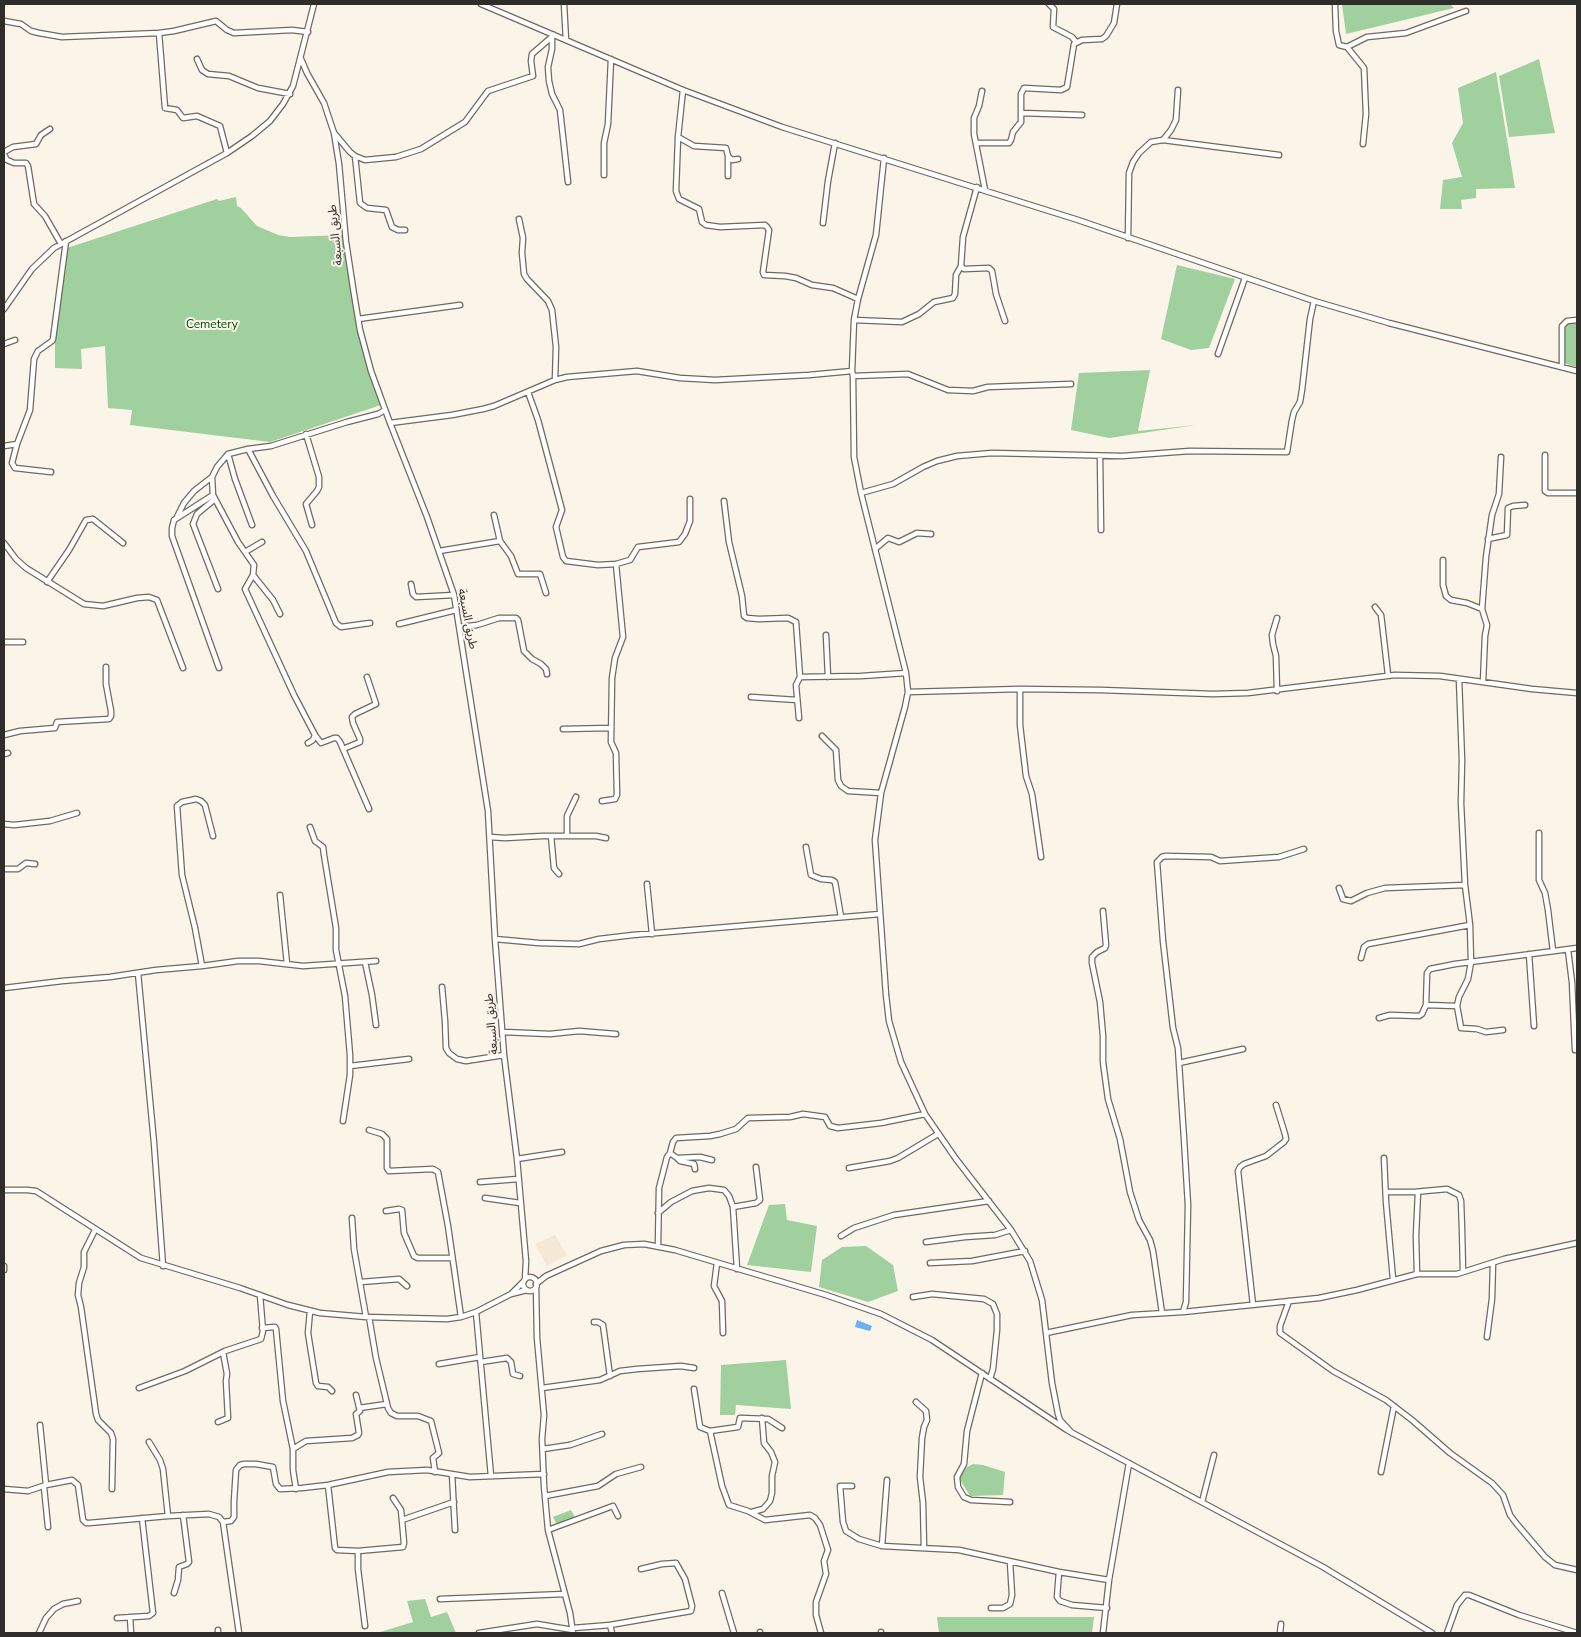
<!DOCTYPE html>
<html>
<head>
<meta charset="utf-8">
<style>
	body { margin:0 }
	#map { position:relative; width:1581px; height:1637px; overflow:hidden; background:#fbf4e9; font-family:"Nunito Sans",sans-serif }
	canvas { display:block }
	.frame { position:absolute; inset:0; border:5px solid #2f2d29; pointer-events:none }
</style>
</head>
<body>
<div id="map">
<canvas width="1581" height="1637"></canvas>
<div class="frame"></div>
</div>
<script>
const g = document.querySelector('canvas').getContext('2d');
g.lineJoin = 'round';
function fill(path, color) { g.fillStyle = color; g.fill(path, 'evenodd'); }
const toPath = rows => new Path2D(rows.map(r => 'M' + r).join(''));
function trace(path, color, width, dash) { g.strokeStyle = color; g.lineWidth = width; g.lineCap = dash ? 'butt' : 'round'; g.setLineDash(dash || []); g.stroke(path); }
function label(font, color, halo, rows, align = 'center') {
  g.font = font + ' "Nunito Sans","Noto Sans Arabic",sans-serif'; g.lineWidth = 4; g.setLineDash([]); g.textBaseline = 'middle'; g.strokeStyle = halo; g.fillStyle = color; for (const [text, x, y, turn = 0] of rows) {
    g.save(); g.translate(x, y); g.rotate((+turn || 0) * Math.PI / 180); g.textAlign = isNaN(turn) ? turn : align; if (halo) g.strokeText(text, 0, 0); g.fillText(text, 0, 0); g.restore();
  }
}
const built = toPath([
	[555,1235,567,1255,547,1266,535,1244]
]);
const green = toPath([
	[1342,4,1450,4,1454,8,1346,34],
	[1539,59,1555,133,1509,137,1499,76],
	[1496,72,1515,188,1476,189,1476,198,1461,200,1462,209,1440,209,1443,180,1462,177,1452,143,1463,123,1458,88],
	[236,197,237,206,241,208,257,226,278,235,290,237,342,235,357,322,381,405,270,442,130,425,132,410,108,408,105,346,81,349,82,369,55,368,55,340,67,248,217,199,219,201],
	[1177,265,1235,279,1209,348,1191,350,1161,339],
	[1577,322,1577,367,1564,363,1564,326,1565,324],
	[1150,370,1138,431,1196,425,1109,438,1071,430,1079,373],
	[785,1204,787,1220,817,1226,811,1272,747,1265,769,1205],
	[866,1246,893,1265,898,1291,868,1302,819,1287,822,1260,842,1247],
	[786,1360,791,1409,736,1405,735,1415,720,1415,721,1365],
	[973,1464,983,1465,1005,1472,1003,1495,970,1496,959,1478,967,1467],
	[571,1510,577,1521,558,1527,553,1517],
	[425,1599,431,1617,447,1612,456,1633,377,1633,413,1622,407,1601],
	[937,1617,1094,1617,1092,1633,939,1633]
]);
const water = toPath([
	[857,1320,872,1326,870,1331,855,1327]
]);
const minor = toPath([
	[481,4,683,90,782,127,1078,220,1314,301,1389,323,1577,371],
	[564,4,566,40],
	[1049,4,1054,9,1053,27,1072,37,1076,42],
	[1335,4,1336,31,1339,45,1347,47,1367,37,1406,33,1466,11],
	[4,21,21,24,31,31,39,33,62,37,159,33,174,31,216,21,227,30,234,33,292,30,308,32],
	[159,33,165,108,177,110,183,118,197,116,220,126,227,153],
	[552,38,552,49,548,67,549,81,552,94,560,110,568,182],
	[1347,47,1364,68,1366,114,1363,144],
	[197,59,202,70,208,74,229,76,258,88,290,94],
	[301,59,307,73,324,103,334,133,339,164,346,242,354,294,360,330,371,371,390,423,427,517,454,595,488,811,495,939,504,1055,517,1159,526,1261,525,1279],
	[683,90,678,137,676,191,679,199,699,209,702,222,706,225,720,227,765,225,767,227,769,230,763,272,764,275,785,276,796,278,812,285,833,288,858,299],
	[982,91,979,106,974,118,974,134,985,190],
	[1021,113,1082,115],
	[335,134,350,152,355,156,365,160,396,157,421,149,465,122,488,91,533,76,531,61,532,54,554,35],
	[678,137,694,146,726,148,728,156,732,160,738,159],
	[1163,140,1171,130,1176,120,1178,90],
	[976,143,1009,143,1011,140,1013,132,1021,122,1021,94,1024,88,1061,90,1067,87,1074,44,1082,40,1102,39,1106,36,1114,23,1117,4],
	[4,152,13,147,36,144,41,135,50,129],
	[4,155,7,160,14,163,26,163,28,166,34,204,45,216,61,244],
	[355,156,360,203,367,208,386,210,392,227,398,230,405,230],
	[728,156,728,176],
	[884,158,876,235,858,299,854,320,852,371,853,376,854,457,861,493,906,673,908,692,905,707,881,793,875,840,886,995,889,1021,901,1062,925,1114,956,1159,1011,1230,1030,1261,1042,1300,1052,1383,1058,1414,1060,1420,1072,1433],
	[604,175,604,143,608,124,611,59],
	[977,187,963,237,961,266,964,269,989,268,992,271,996,294,1005,321],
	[519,219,523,238,522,253,524,274,527,279,548,301,552,310,556,347,555,380],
	[823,223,828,181,835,143],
	[1128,238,1129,173,1133,162,1139,153,1151,142,1163,140,1279,155],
	[4,309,32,269,54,248,227,153,252,136,270,121,283,104,293,86,314,4],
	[358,319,460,305],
	[854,320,902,322,919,314,934,302,953,298,955,294,956,275,961,266],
	[4,344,15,340],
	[1218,354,1245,278],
	[1562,367,1562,326,1567,321,1577,320],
	[853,376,908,374,948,390,973,391,988,387,1071,384],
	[528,392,538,420,562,510,556,527,563,557,566,561,598,565,616,564,630,560,638,547,679,542,685,534,690,521,690,499],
	[390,423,452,415,483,409,494,406,555,380,567,377,637,371,680,378,715,380,809,375,852,371],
	[306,434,319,477,319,487,317,491,306,504,312,525],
	[17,444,12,463,15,468,51,472],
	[4,446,17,444,30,410,34,359,38,351,52,341,53,339,66,241],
	[248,449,273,496,306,551,336,623,341,627,370,623],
	[228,454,235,479,252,525],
	[1545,455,1545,491,1548,493,1577,493],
	[1100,456,1101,530],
	[861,493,893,484,923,467,937,461,957,456,992,453,1122,456,1190,451,1287,452,1292,420,1294,412,1300,402,1302,390,1310,319,1314,301],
	[213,495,174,520,172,528,172,536,219,668],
	[215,499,197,514,193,524,218,589],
	[724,501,729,542,742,596,744,616,747,618,759,619,788,618,796,622,800,677,796,685,799,718],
	[177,517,184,503,194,491,212,477],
	[1488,539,1507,535,1508,508,1513,506,1525,505],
	[500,541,511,556,518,574,540,574,546,593],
	[4,543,16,559,26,568,84,604,103,606,137,598,149,597,157,600,183,668],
	[875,549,888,538,899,542,917,533,931,534],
	[439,551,500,541,494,515],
	[245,552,262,542],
	[1443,560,1443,585,1446,596,1451,600,1467,603,1482,609],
	[253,575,273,600,280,614],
	[47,582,69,550,86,520,93,519,123,543],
	[411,584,413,594,416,597,454,595],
	[1375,607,1381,615,1382,623,1388,675],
	[399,624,456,610],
	[460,627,477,625,499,618,516,618,518,620,524,651,532,659,541,664,546,669,547,674],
	[826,635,828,677],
	[4,642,23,642],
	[800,677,861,676,906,673],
	[1483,682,1485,636,1487,625,1482,609,1486,557,1492,515,1499,494,1501,457],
	[1020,689,1020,725,1026,776,1032,794,1041,857],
	[1277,691,1276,656,1273,644,1272,635,1277,618],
	[908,692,1020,689,1101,690,1213,694,1248,693,1395,675,1440,676,1532,689,1577,693],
	[751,697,797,700],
	[563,729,611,728],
	[4,735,20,731,55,728,57,722,109,719,111,716,111,711,106,684,106,667],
	[315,735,321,743,334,738,337,738,340,742,369,809],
	[822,736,836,750,838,780,841,786,848,791,881,793],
	[308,743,313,740,315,735,294,695,245,589,253,575,254,565,238,542,213,495,212,477,217,467,228,454,248,449,271,446,347,422,378,414,385,410],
	[343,749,360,742,360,739,353,723,352,717,355,714,376,704,367,677],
	[4,754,8,753],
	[602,801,615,799,617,795,616,753,611,742,612,678,615,658,623,637,616,564],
	[4,824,14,825,50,821,77,813],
	[310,827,315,841,323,847,324,855,336,928,336,950,345,996,350,1055,350,1075,343,1121],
	[1539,833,1539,880,1545,893,1548,910,1553,951],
	[551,836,554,868,559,874],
	[567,836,567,816,576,797],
	[490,837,505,838,542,836,596,836,606,838],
	[806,847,811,875,821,879,832,880,835,882,841,917],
	[4,869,18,869,26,863,35,864],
	[647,884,652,934],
	[1339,888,1343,899,1351,901,1367,893,1385,888,1465,885],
	[280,895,287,964],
	[1103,911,1106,945,1105,948,1097,952,1092,957,1092,963,1100,1002,1103,1036,1103,1062,1108,1099,1120,1139,1130,1192,1139,1220,1150,1240,1153,1251,1162,1313],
	[495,939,539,943,579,944,599,939,633,935,880,914],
	[1568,950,1572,982,1575,1050],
	[1529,954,1534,1026],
	[1361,958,1364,947,1368,944,1470,925],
	[365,962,372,995,376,1025],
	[202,966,195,928,182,875,177,806,182,802,196,799,201,801,205,805,213,836],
	[138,973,154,1143,163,1266],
	[442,987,445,1021,446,1048,449,1053,457,1059,466,1061,504,1055],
	[4,988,62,981,110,977,156,970,202,966,238,961,259,961,303,966,376,961],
	[1426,1005,1457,1006,1459,997,1468,979,1471,962,1470,925,1465,885,1461,803,1462,760,1459,679],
	[1457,1006,1461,1028,1477,1029,1486,1032,1503,1030],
	[1379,1018,1390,1015,1419,1016,1422,1014,1426,1005,1427,973,1430,969,1455,964,1577,948],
	[503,1032,550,1034,579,1031,616,1034],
	[1179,1063,1243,1049],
	[350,1066,409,1059],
	[369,1130,382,1134,387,1139,387,1168,389,1171,433,1169,438,1172,448,1226,461,1317],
	[670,1153,673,1142,676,1138,710,1136,720,1134,736,1129,748,1118,790,1117,803,1114,825,1117,830,1126,838,1128,881,1123,925,1114],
	[677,1158,680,1161,694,1164,695,1169],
	[1384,1158,1386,1202,1393,1279],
	[517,1159,562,1152],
	[849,1168,890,1161,898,1158,938,1134],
	[480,1182,518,1179],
	[4,1190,27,1190,36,1191,141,1258,240,1288,288,1305,320,1313,366,1317,447,1319,461,1317,476,1312,511,1294,527,1290],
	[1386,1192,1414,1192,1447,1189,1459,1195,1461,1201,1462,1229,1463,1272],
	[485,1198,520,1203],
	[733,1207,756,1203,760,1200,756,1167],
	[386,1211,399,1209,402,1210,404,1233,414,1256,418,1258,452,1258],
	[658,1213,671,1202,692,1191,709,1188,724,1190,729,1196,733,1207,737,1269],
	[352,1218,354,1249,366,1317],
	[95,1230,84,1252,84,1267,79,1283,78,1295,81,1307,96,1414,98,1420,111,1433,113,1439,112,1489],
	[841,1236,854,1228,894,1215,989,1201],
	[926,1242,965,1237,995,1235,1011,1230],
	[658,1246,659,1188,667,1157,670,1153,677,1158,700,1157,712,1160],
	[717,1263,714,1286,722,1301,723,1333],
	[930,1263,972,1261,1025,1251],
	[4,1266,4,1270],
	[1417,1274,1416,1236,1418,1192],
	'523 1284a7 7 0 1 1 14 0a7 7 0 1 1-14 0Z',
	[361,1282,399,1279,407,1286],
	[536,1284,546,1276,601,1251,624,1245,644,1244,675,1250,826,1295,881,1314,932,1340,1067,1430,1323,1567,1432,1633],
	[536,1286,537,1338,544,1415,542,1439,544,1486,548,1530,570,1613,573,1633],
	[512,1293,524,1281],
	[913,1297,932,1294,984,1299,993,1304,997,1314,997,1330,993,1369,990,1379],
	[1289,1301,1280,1326,1280,1333,1333,1371,1386,1400,1412,1420,1450,1453,1492,1483,1503,1495,1510,1515,1516,1523,1545,1557,1555,1565,1577,1570],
	[1253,1305,1238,1171,1240,1167,1244,1164,1266,1156,1284,1142,1286,1139,1285,1134,1276,1105],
	[310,1311,308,1333,316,1383,318,1386,328,1387,332,1391],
	[476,1312,491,1476],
	[1183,1312,1186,1302,1188,1205,1184,1139,1178,1048,1173,1028,1163,941,1157,862,1162,857,1166,856,1211,857,1220,861,1279,857,1304,849],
	[369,1317,376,1358,388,1408,391,1413,397,1416,418,1416,431,1421,439,1453,433,1458,435,1472],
	[594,1322,598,1322,603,1325,610,1376],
	[262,1328,275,1327,276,1329,283,1401,293,1449],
	[1046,1333,1132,1315,1183,1312,1319,1298,1357,1290,1417,1274,1457,1274,1504,1259,1577,1243],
	[1487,1337,1492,1299,1493,1263],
	[481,1362,507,1358,511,1362,513,1374,520,1376],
	[439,1364,480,1357],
	[982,1373,967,1431,964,1464,957,1477,958,1487,964,1497,971,1500,1010,1502],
	[139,1388,185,1371,225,1351,261,1339,263,1331,260,1295],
	[542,1388,600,1380,620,1371,637,1369,681,1366,694,1368],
	[694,1389,700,1427,710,1431,722,1486,729,1505,748,1511,765,1520,810,1515,815,1518,820,1525,828,1550,824,1561,826,1574,816,1602,816,1615,821,1633],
	[916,1402,926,1411,927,1420,924,1427,922,1438,920,1477,923,1503,924,1548],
	[359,1408,387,1404],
	[218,1422,228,1418,226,1381,227,1374,223,1352],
	[40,1425,46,1485],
	[710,1431,738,1427,740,1418,768,1419,782,1428],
	[149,1442,160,1460,163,1469,168,1516],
	[543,1449,570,1445,602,1434],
	[1381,1472,1394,1406],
	[452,1474,455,1530],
	[328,1485,335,1548,337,1550,358,1551,403,1547,404,1543,401,1510,393,1498],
	[852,1486,840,1486,843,1522,846,1531,859,1539,882,1546,959,1550,1059,1572,1109,1580],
	[44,1487,48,1527],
	[4,1489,28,1491,46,1485,72,1480,78,1485,83,1520,86,1523,89,1523,168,1516,209,1514,219,1517,223,1522,239,1633],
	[296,1489,293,1470,293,1449,306,1441,352,1438,358,1435,359,1433,356,1414,360,1411,356,1395],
	[545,1496,598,1486,616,1474,641,1467],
	[1202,1502,1214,1455],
	[752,1512,763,1509,770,1501,772,1493,772,1476,775,1462,771,1452,764,1443,762,1418],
	[402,1520,454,1502],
	[223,1522,231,1521,234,1517,234,1501,236,1470,240,1465,244,1464,256,1464,273,1467,276,1484,280,1489,302,1488,328,1485,388,1472,427,1470,470,1477,544,1474],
	[548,1530,613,1506,618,1516],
	[882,1546,887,1480],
	[358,1551,358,1569,365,1626],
	[1059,1572,1057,1597,1060,1601,1072,1605,1107,1608],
	[174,1593,178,1580,179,1567,187,1564,189,1562,183,1515],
	[722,1593,734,1633],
	[440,1599,565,1594],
	[991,1608,1003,1608,1010,1604,1012,1595,1010,1562],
	[130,1617,131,1633],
	[117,1618,149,1616,153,1613,142,1518],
	[610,1625,691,1611,692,1606,685,1579,676,1563,662,1564,641,1569],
	[573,1628,610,1625,612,1633],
	[218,1630,218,1633],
	[760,1632,760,1633],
	[881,1632,881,1633],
	[39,1633,46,1618,54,1609,63,1604,78,1601],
	[479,1633,537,1624,573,1630],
	[1103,1633,1109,1580,1129,1463],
	[1280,1633,1281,1624],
	[1447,1633,1457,1605,1465,1595,1469,1595,1519,1615,1577,1633]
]);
const streetNames = [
	["طريق السبعة",336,235,-96],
	["طريق السبعة",467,619,79],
	["طريق السبعة",492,1024,-95]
];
const parkNames = [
	["Cemetery",212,325]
];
fill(built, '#f4e8d6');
fill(green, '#a0d09d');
fill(water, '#68b1f5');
trace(minor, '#6f695f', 7);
trace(minor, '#fff', 4.5);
label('12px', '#2f2d29', '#fbf4e9', streetNames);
label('12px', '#004d04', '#fbf4e9', parkNames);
</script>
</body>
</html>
